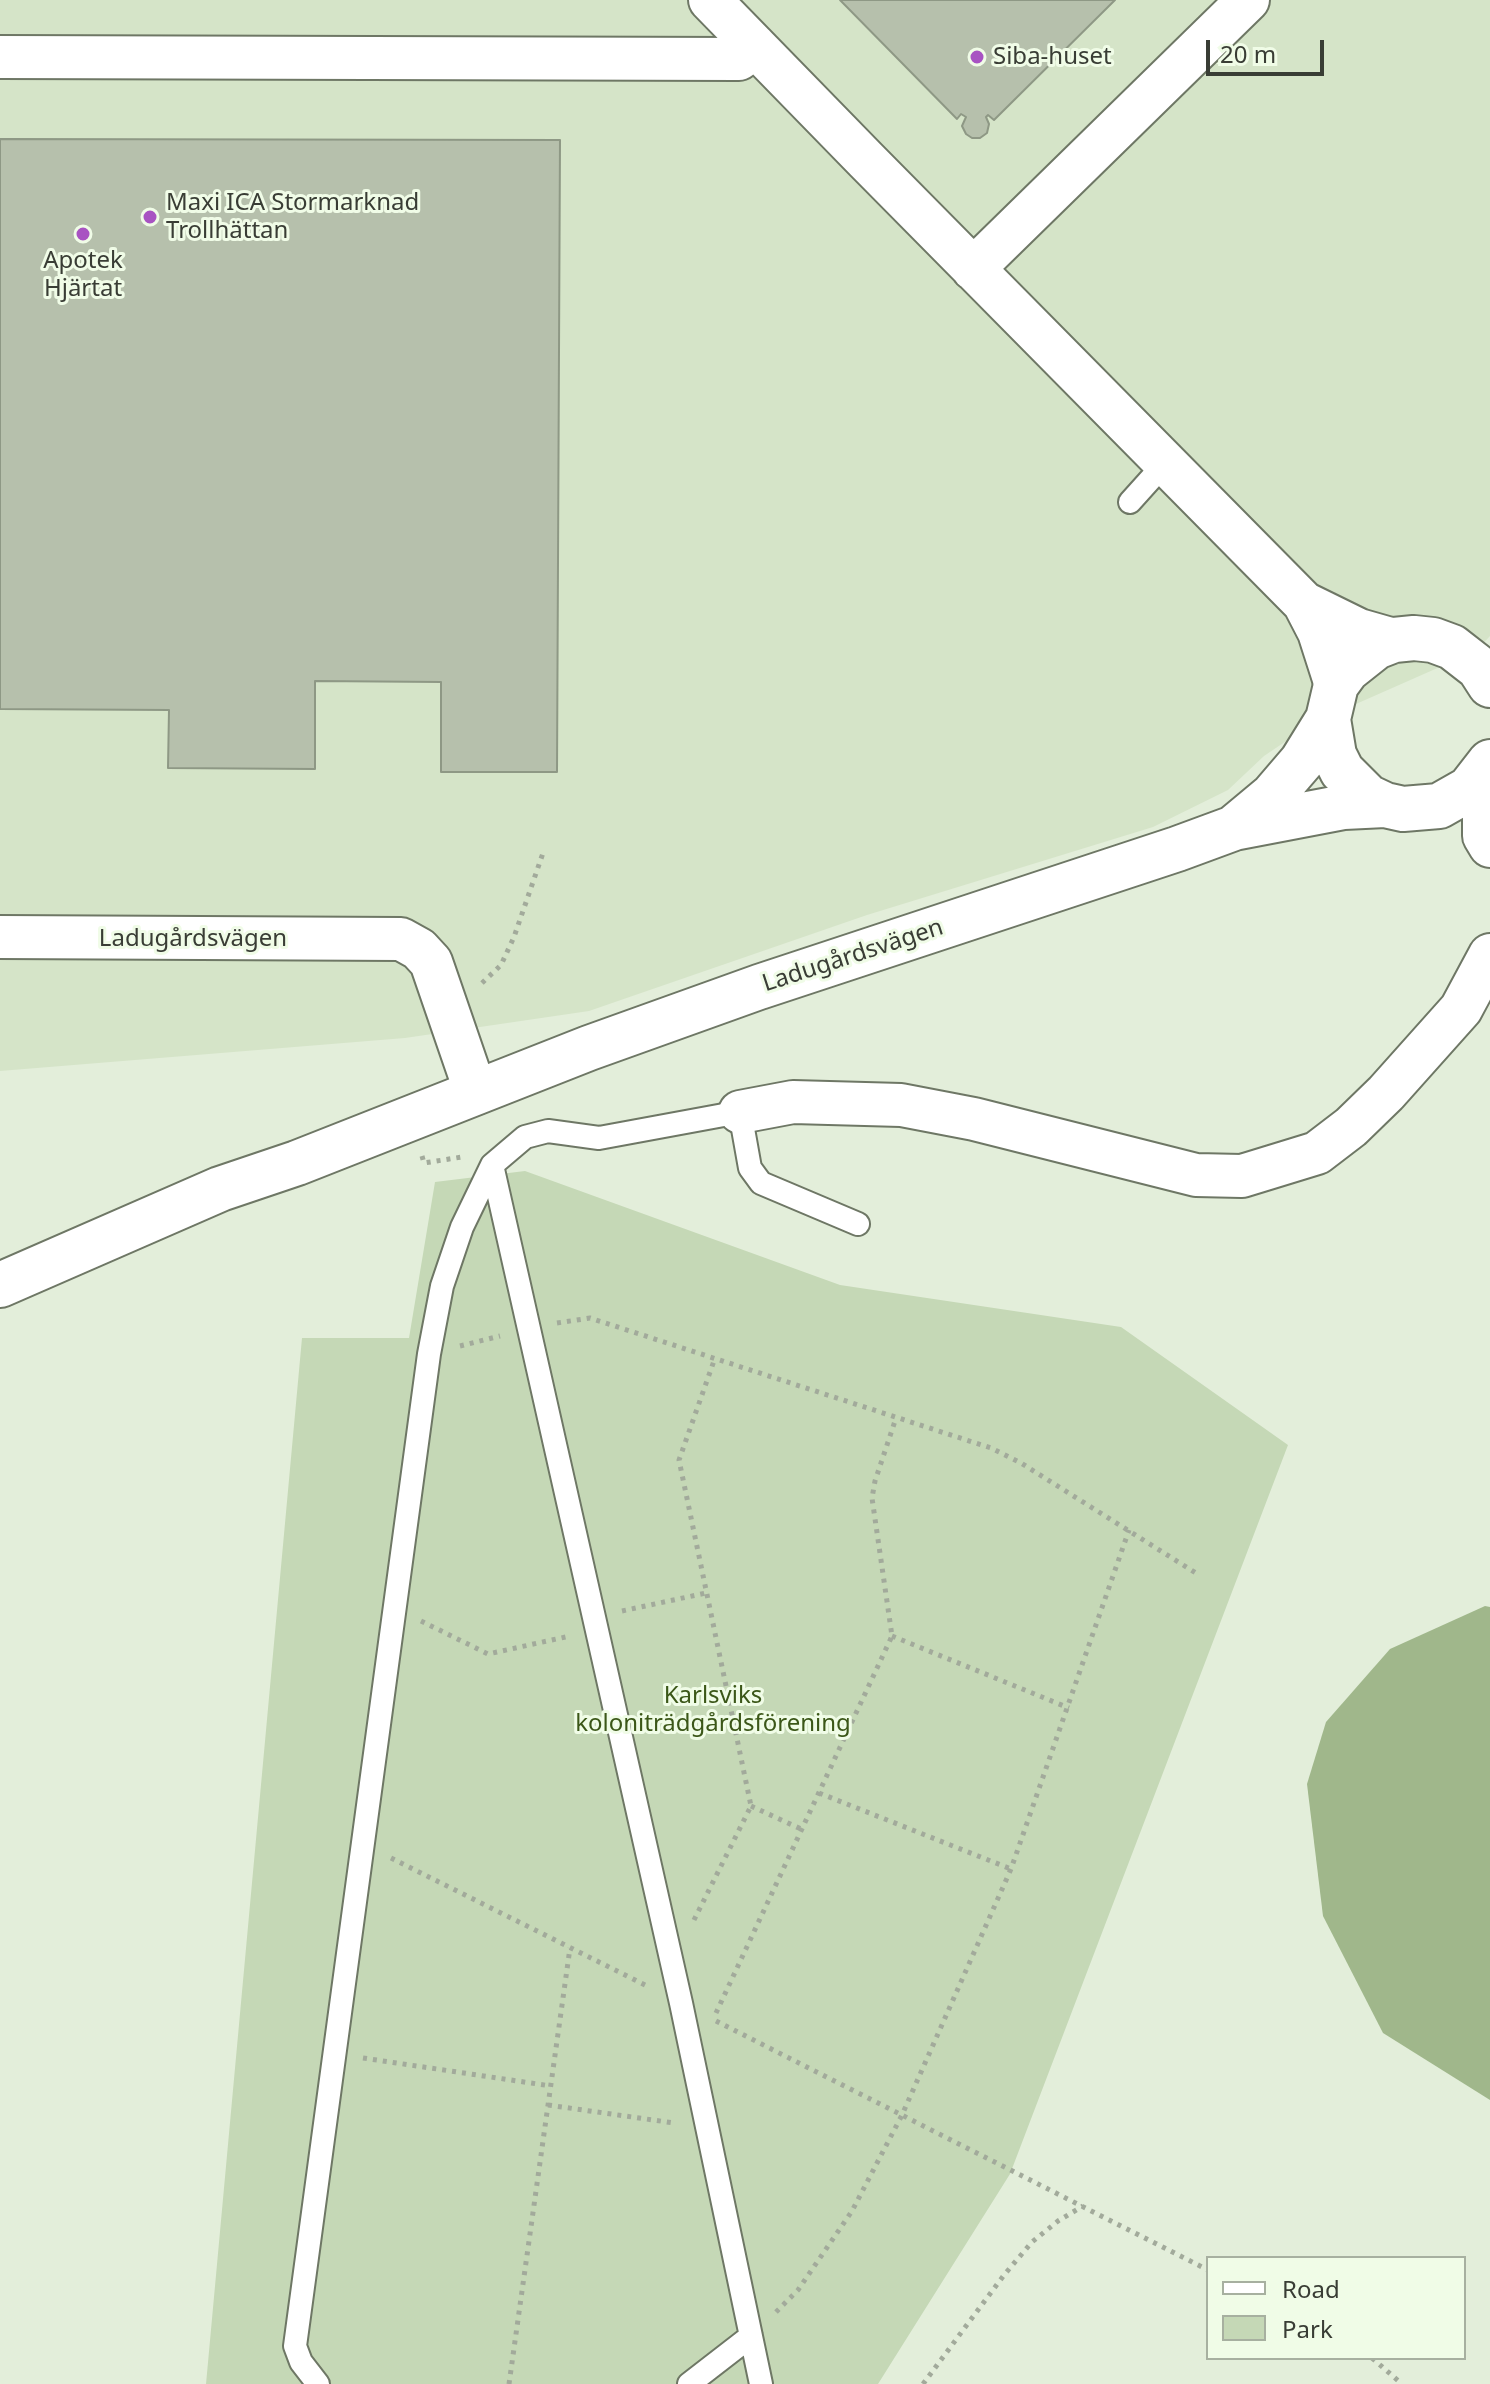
<!DOCTYPE html>
<html>
<head>
<meta charset="utf-8">
<style>
	body { margin:0 }
	#map { position:relative; width:1490px; height:2384px; overflow:hidden; background:#e3eeda; font-family:"Noto Sans",sans-serif }
	canvas { display:block }
	.legend { position:absolute; left:1206px; top:2256px; width:260px; height:104px; box-sizing:border-box; background:#f0fce7; border:2px solid #a7b0a0; margin:0; padding:10px 14px; list-style:none; font-size:24px; color:#393d35 }
	.legend li { display:flex; align-items:center; gap:16px; height:40px }
	.legend b { width:40px; border:2px solid #a7b0a0 }
	.scale { position:absolute; left:1206px; top:40px; width:118px; height:36px; box-sizing:border-box; border:4px solid #393d35; border-top:0; padding-left:10px; font-size:24px; line-height:28px; white-space:nowrap; color:#393d35; -webkit-text-stroke:6px #f0fce7; paint-order:stroke }
</style>
</head>
<body>
<div id="map">
<canvas width="1490" height="2384"></canvas>
<ul class="legend">
<li><b style="height:10px;background:#fff"></b>Road</li>
<li><b style="height:22px;background:#c5d8b6"></b>Park</li>
</ul>
<div class="scale">20 m</div>
</div>
<script>
const g = document.querySelector('canvas').getContext('2d');
g.lineJoin = 'round';
function fill(path, color) { g.fillStyle = color; g.fill(path, 'evenodd'); }
const toPath = rows => new Path2D(rows.map(r => 'M' + r).join(''));
function trace(path, color, width, dash) { g.strokeStyle = color; g.lineWidth = width; g.lineCap = dash ? 'butt' : 'round'; g.setLineDash(dash || []); g.stroke(path); }
function label(font, color, halo, rows, align = 'center') {
  g.font = font + ' "Noto Sans",sans-serif'; g.lineWidth = 6; g.setLineDash([]); g.textBaseline = 'middle'; g.strokeStyle = halo; g.fillStyle = color; for (const [text, x, y, turn = 0] of rows) {
    g.save(); g.translate(x, y); g.rotate((+turn || 0) * Math.PI / 180); g.textAlign = isNaN(turn) ? turn : align; if (halo) g.strokeText(text, 0, 0); g.fillText(text, 0, 0); g.restore();
  }
}
const built = toPath([
	[0,0,1490,0,1490,636,1476,651,1313,723,1264,756,1228,790,1153,827,867,915,589,1011,405,1038,0,1071]
]);
const green = toPath([
	[525,1171,840,1285,1121,1327,1288,1445,1010,2174,878,2384,206,2384,302,1338,409,1338,435,1182]
]);
const forest = toPath([
	[1485,1606,1490,1607,1490,2100,1383,2033,1323,1916,1307,1784,1326,1722,1390,1649]
]);
const building = toPath([
	[840,0,1115,0,994,120,988,115,986,117,989,124,987,133,980,138,972,138,966,134,962,126,966,117,961,114,957,119,840,0],
	[0,139,560,140,557,772,441,772,441,682,315,681,315,769,168,768,169,710,0,709,0,139]
]);
const path = toPath([
	[482,983,501,965,514,937,543,853],
	[422,1156,424,1163,462,1157],
	[557,1323,590,1318,991,1448,1021,1463,1199,1575],
	[460,1346,500,1336],
	[622,1611,706,1593],
	[421,1621,488,1654,570,1636],
	[892,1636,1069,1708],
	[819,1793,1011,1869],
	[751,1806,801,1829],
	[391,1858,647,1986],
	[694,1920,751,1806,679,1460,715,1358],
	[716,2013,892,1636,872,1498,875,1481,896,1418],
	[716,2021,1208,2270],
	[363,2058,551,2086],
	[548,2105,674,2123],
	[776,2312,798,2290,852,2211,902,2115,1011,1869,1129,1530],
	[1372,2358,1402,2384],
	[509,2384,570,1948],
	[923,2384,1004,2275,1032,2242,1058,2221,1083,2206]
]);
const service = toPath([
	[1130,502,1166,462],
	[492,1165,681,2003,761,2384],
	[318,2384,301,2362,295,2346,429,1354,442,1286,462,1227,492,1165,525,1137,548,1131,599,1138,740,1112,750,1168,761,1183,858,1224],
	[689,2384,751,2336]
]);
const minor = toPath([
	[710,0,866,160,1304,603,1359,630,1394,640],
	[0,57,739,59,755,46],
	[973,269,1248,0],
	[1304,603,1319,632,1336,685],
	[1490,762,1484,809,1484,836,1490,846],
	[0,937,401,939,419,949,431,962,476,1093],
	[740,1112,793,1102,901,1105,974,1119,1196,1175,1242,1176,1317,1153,1351,1127,1386,1093,1461,1009,1490,955]
]);
const tertiary = toPath([
	[1490,685,1479,668,1452,647,1433,640,1414,638,1394,640,1376,647,1347,670,1336,685,1328,719,1334,755,1342,771,1368,797,1385,805,1403,809,1439,806,1469,789,1490,762],
	[1236,826,1272,796,1302,761,1328,719],
	[0,1285,220,1189,297,1163,589,1048,759,987,1177,849,1234,828,1344,807,1385,805]
]);
const markers = [
	[977,57,8,"#a853c2"],
	[150,217,8,"#a853c2"],
	[83,234,8,"#a853c2"]
];
const poiNames = [
	["Siba-huset",993,57],
	["Maxi ICA Stormarknad",166,203],
	["Trollhättan",166,231],
	["Apotek",83,261,"center"],
	["Hjärtat",83,289,"center"]
];
const streetNames = [
	["Ladugårdsvägen",193,939],
	["Ladugårdsvägen",853,956,-18]
];
const parkNames = [
	["Karlsviks",713,1696],
	["koloniträdgårdsförening",713,1724]
];
fill(built, '#d5e4c8');
fill(green, '#c5d8b6');
fill(forest, '#a0b78b');
fill(building, '#b6c0ac');
trace(building, '#8e9885', 2);
trace(service, '#6e7765', 26);
trace(minor, '#6e7765', 46);
trace(tertiary, '#6e7765', 48);
trace(path, '#a2aa9b', 5, [4, 6]);
trace(service, '#fff', 22);
trace(minor, '#fff', 42);
trace(tertiary, '#fff', 44);
for (const [x, y, r, color] of markers) { const dot = new Path2D(); dot.arc(x, y, r, 0, 2 * Math.PI); g.fillStyle = color; g.fill(dot); trace(dot, '#f0fce7', 3); }
label('24px', '#393d35', '#f0fce7', poiNames, 'left');
label('24px', '#393d35', '#f0fce7', streetNames);
label('24px', '#3b5718', '#f0fce7', parkNames);
</script>
</body>
</html>
